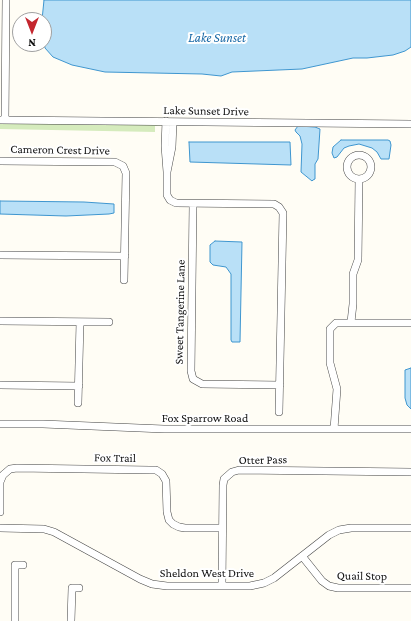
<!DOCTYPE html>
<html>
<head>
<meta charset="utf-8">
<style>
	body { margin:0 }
	#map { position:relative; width:411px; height:621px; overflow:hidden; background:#fffdf5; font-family:"Crimson Pro",serif }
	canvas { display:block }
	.north { position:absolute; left:12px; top:12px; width:40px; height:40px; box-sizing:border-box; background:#fff; border:1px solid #a0a0a0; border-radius:50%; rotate:180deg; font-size:11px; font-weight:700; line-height:16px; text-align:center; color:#111 }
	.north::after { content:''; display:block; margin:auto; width:14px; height:18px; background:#c4262e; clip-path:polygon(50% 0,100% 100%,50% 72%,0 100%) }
</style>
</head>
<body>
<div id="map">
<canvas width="411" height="621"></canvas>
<div class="north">N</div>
</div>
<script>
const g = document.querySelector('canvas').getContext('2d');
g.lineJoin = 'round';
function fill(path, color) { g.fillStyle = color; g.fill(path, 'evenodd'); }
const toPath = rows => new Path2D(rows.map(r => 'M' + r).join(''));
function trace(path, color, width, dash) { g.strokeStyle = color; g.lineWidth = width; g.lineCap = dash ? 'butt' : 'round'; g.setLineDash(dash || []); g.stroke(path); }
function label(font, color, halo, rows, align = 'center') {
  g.font = font + ' "Crimson Pro",serif'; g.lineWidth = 4; g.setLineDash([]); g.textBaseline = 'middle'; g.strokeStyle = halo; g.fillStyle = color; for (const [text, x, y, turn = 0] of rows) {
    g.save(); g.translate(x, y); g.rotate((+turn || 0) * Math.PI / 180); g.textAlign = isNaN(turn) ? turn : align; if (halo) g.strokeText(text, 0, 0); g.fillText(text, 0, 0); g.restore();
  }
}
const green = toPath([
	[0,123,164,125,155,126,155,132,0,129]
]);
const water = toPath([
	[44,0,411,0,411,47,405,51,393,55,367,58,353,58,302,69,232,72,221,76,202,74,105,72,72,65,53,57,45,48,44,42,44,20,42,20,44,0],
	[298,126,315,127,320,129,318,159,315,164,315,179,313,180,312,181,301,172,302,144,300,136,296,132,295,130,298,126],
	[341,140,388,140,390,141,391,145,389,159,381,159,377,152,372,148,359,144,349,146,344,148,337,157,334,158,332,153,333,147,341,140],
	[189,142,290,142,291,165,190,162,189,142],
	[0,201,84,202,114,204,114,213,109,214,66,216,0,214,0,201],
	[215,241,242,242,240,342,232,342,231,340,231,274,226,267,213,265,210,262,210,245,215,241],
	[411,368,411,409,407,405,405,398,405,370,411,368]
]);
const minor = toPath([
	[0,120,411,124],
	[5,120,6,0],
	[166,121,165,146,167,172,172,147,173,122],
	'347 167a12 12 0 1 1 24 0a12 12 0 1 1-24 0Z',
	[0,161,115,162,123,166,126,173,124,280],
	[167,172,167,195,170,200,176,203,274,204,279,207,283,213,279,412],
	[193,204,191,371,193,379,202,384,280,385],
	[0,255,125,256],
	[0,321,109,322],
	[351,322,353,304,353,274,358,260,359,179],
	[0,385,79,386],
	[78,403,80,322],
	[0,424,43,424,164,429,411,429],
	[334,429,337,389,330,363,330,329,336,323,411,323],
	[0,512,0,482,3,475,10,469,17,468,150,470,156,470,162,474,166,481,167,512,169,520,173,524,179,527,185,528,222,528],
	[0,528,44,529,54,532,140,579,152,584,167,586,250,586,264,583,274,578,329,535,339,530,351,528,411,528],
	[302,556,322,581,329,586,338,588,411,588],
	[222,585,223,485,224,479,232,472,239,470,411,472],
	[15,621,15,565,23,565],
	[71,621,72,588,79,588]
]);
const streetNames = [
	["Lake Sunset Drive",206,111,1],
	["Cameron Crest Drive",60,150,1],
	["Sweet Tangerine Lane",180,312,-89],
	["Fox Sparrow Road",205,418],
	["Fox Trail",115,458,1],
	["Otter Pass",263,460,-1],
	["Sheldon West Drive",207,573],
	["Quail Stop",362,576,1]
];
const waterNames = [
	["Lake Sunset",217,38]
];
fill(green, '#d5ebbd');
fill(water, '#b9e0f7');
trace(water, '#3f96cf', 1);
trace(minor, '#444', 8);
trace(minor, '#fff', 7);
label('12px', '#111', '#fff', streetNames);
label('italic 13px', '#1768a6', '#fff', waterNames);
</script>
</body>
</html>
